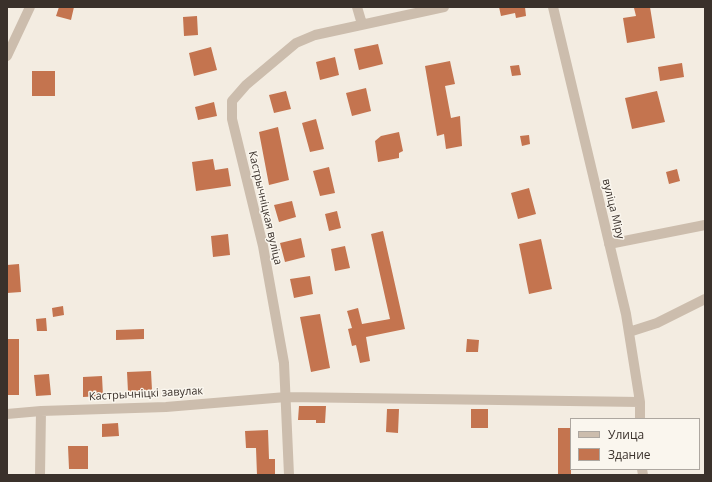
<!DOCTYPE html>
<html>
<head>
<meta charset="utf-8">
<style>
	body { margin:0 }
	#map { position:relative; width:712px; height:482px; overflow:hidden; background:#f3ece1; font-family:"Open Sans",sans-serif }
	canvas { display:block }
	.frame { position:absolute; inset:0; border:8px solid #3a312b; pointer-events:none }
	.legend { position:absolute; left:570px; top:418px; width:130px; height:52px; box-sizing:border-box; background:#faf6ee; border:1px solid #ada7a0; margin:0; padding:5px 7px; list-style:none; font-size:12px; color:#3a312b }
	.legend li { display:flex; align-items:center; gap:8px; height:20px }
	.legend b { width:20px; border:1px solid #ada7a0 }
</style>
</head>
<body>
<div id="map">
<canvas width="712" height="482"></canvas>
<div class="frame"></div>
<ul class="legend">
<li><b style="height:5px;background:#ccbdad"></b>Улица</li>
<li><b style="height:11px;background:#c4744f"></b>Здание</li>
</ul>
</div>
<script>
const g = document.querySelector('canvas').getContext('2d');
g.lineJoin = 'round';
function fill(path, color) { g.fillStyle = color; g.fill(path, 'evenodd'); }
const toPath = rows => new Path2D(rows.map(r => 'M' + r).join(''));
function trace(path, color, width, dash) { g.strokeStyle = color; g.lineWidth = width; g.lineCap = dash ? 'butt' : 'round'; g.setLineDash(dash || []); g.stroke(path); }
function label(font, color, halo, rows, align = 'center') {
  g.font = font + ' "Open Sans",sans-serif'; g.lineWidth = 3; g.setLineDash([]); g.textBaseline = 'middle'; g.strokeStyle = halo; g.fillStyle = color; for (const [text, x, y, turn = 0] of rows) {
    g.save(); g.translate(x, y); g.rotate((+turn || 0) * Math.PI / 180); g.textAlign = isNaN(turn) ? turn : align; if (halo) g.strokeText(text, 0, 0); g.fillText(text, 0, 0); g.restore();
  }
}
const building = toPath([
	[59,7,74,7,71,20,56,16],
	[499,7,525,7,526,16,516,18,515,13,501,16],
	[650,7,655,38,627,43,623,18,636,16,634,8],
	[197,16,198,35,184,36,183,17],
	[378,44,383,64,359,70,354,49],
	[211,47,217,70,194,76,189,53],
	[335,57,339,75,320,80,316,62],
	[450,61,455,84,445,86,451,118,460,116,462,146,446,149,444,134,437,136,425,66],
	[682,63,684,77,660,81,658,67],
	[519,65,521,75,512,76,510,66],
	[32,71,55,71,55,96,32,96],
	[366,88,371,111,352,116,346,93],
	[286,91,291,109,274,113,269,95],
	[657,91,665,122,632,129,625,98],
	[214,102,217,116,198,120,195,107],
	[316,119,324,149,310,152,302,123],
	[278,127,289,180,269,185,259,132],
	[399,132,403,151,399,153,399,158,378,162,375,141,381,136],
	[529,135,530,144,522,146,520,136],
	[213,159,215,170,228,168,231,186,196,191,192,162],
	[329,167,335,193,320,196,313,171],
	[677,169,680,181,669,184,666,172],
	[529,188,536,214,518,219,511,193],
	[292,201,296,217,279,222,274,205],
	[337,211,341,228,329,231,325,214],
	[383,231,405,329,366,337,370,361,360,363,356,345,352,346,348,329,352,328,347,311,358,308,362,324,390,319,371,234],
	[228,234,230,255,213,257,211,236],
	[301,238,305,257,285,262,280,243],
	[541,239,552,289,529,294,519,244],
	[345,246,350,268,335,271,331,249],
	[19,264,21,292,7,293,7,265],
	[310,276,313,294,294,298,290,279],
	[63,306,64,315,53,317,52,308],
	[320,314,330,368,311,372,300,317],
	[46,318,47,331,37,331,36,319],
	[144,329,144,339,116,340,116,330],
	[7,339,19,339,19,395,7,395],
	[467,339,479,340,478,352,466,352],
	[151,371,152,390,128,392,127,372],
	[49,374,51,395,36,396,34,375],
	[102,376,103,396,83,397,83,377],
	[299,406,326,406,325,423,316,423,316,420,298,420],
	[387,409,399,409,398,433,386,432],
	[471,409,488,409,488,428,471,428],
	[118,423,119,436,102,437,102,424],
	[558,428,571,428,571,475,558,475],
	[268,430,269,459,275,459,275,475,257,475,256,448,246,448,245,431],
	[68,446,88,446,88,469,69,469]
]);
const minor = toPath([
	[357,7,362,24],
	[553,7,626,314,640,402,640,419],
	[7,56,30,7],
	[609,244,705,225],
	[629,332,657,323,705,299],
	[7,414,41,411,166,407,286,397,640,402],
	[642,469,643,475],
	[40,475,41,411],
	[289,475,284,363,263,246,232,119,232,101,246,85,296,43,315,35,444,7]
]);
const streetNames = [
	["Кастрычніцкая вуліца",265,208,77],
	["вуліца Міру",613,209,76],
	["Кастрычніцкі завулак",146,394,-3]
];
fill(building, '#c4744f');
trace(minor, '#ccbdad', 10);
label('11px', '#3a312b', '#faf6ee', streetNames);
</script>
</body>
</html>
